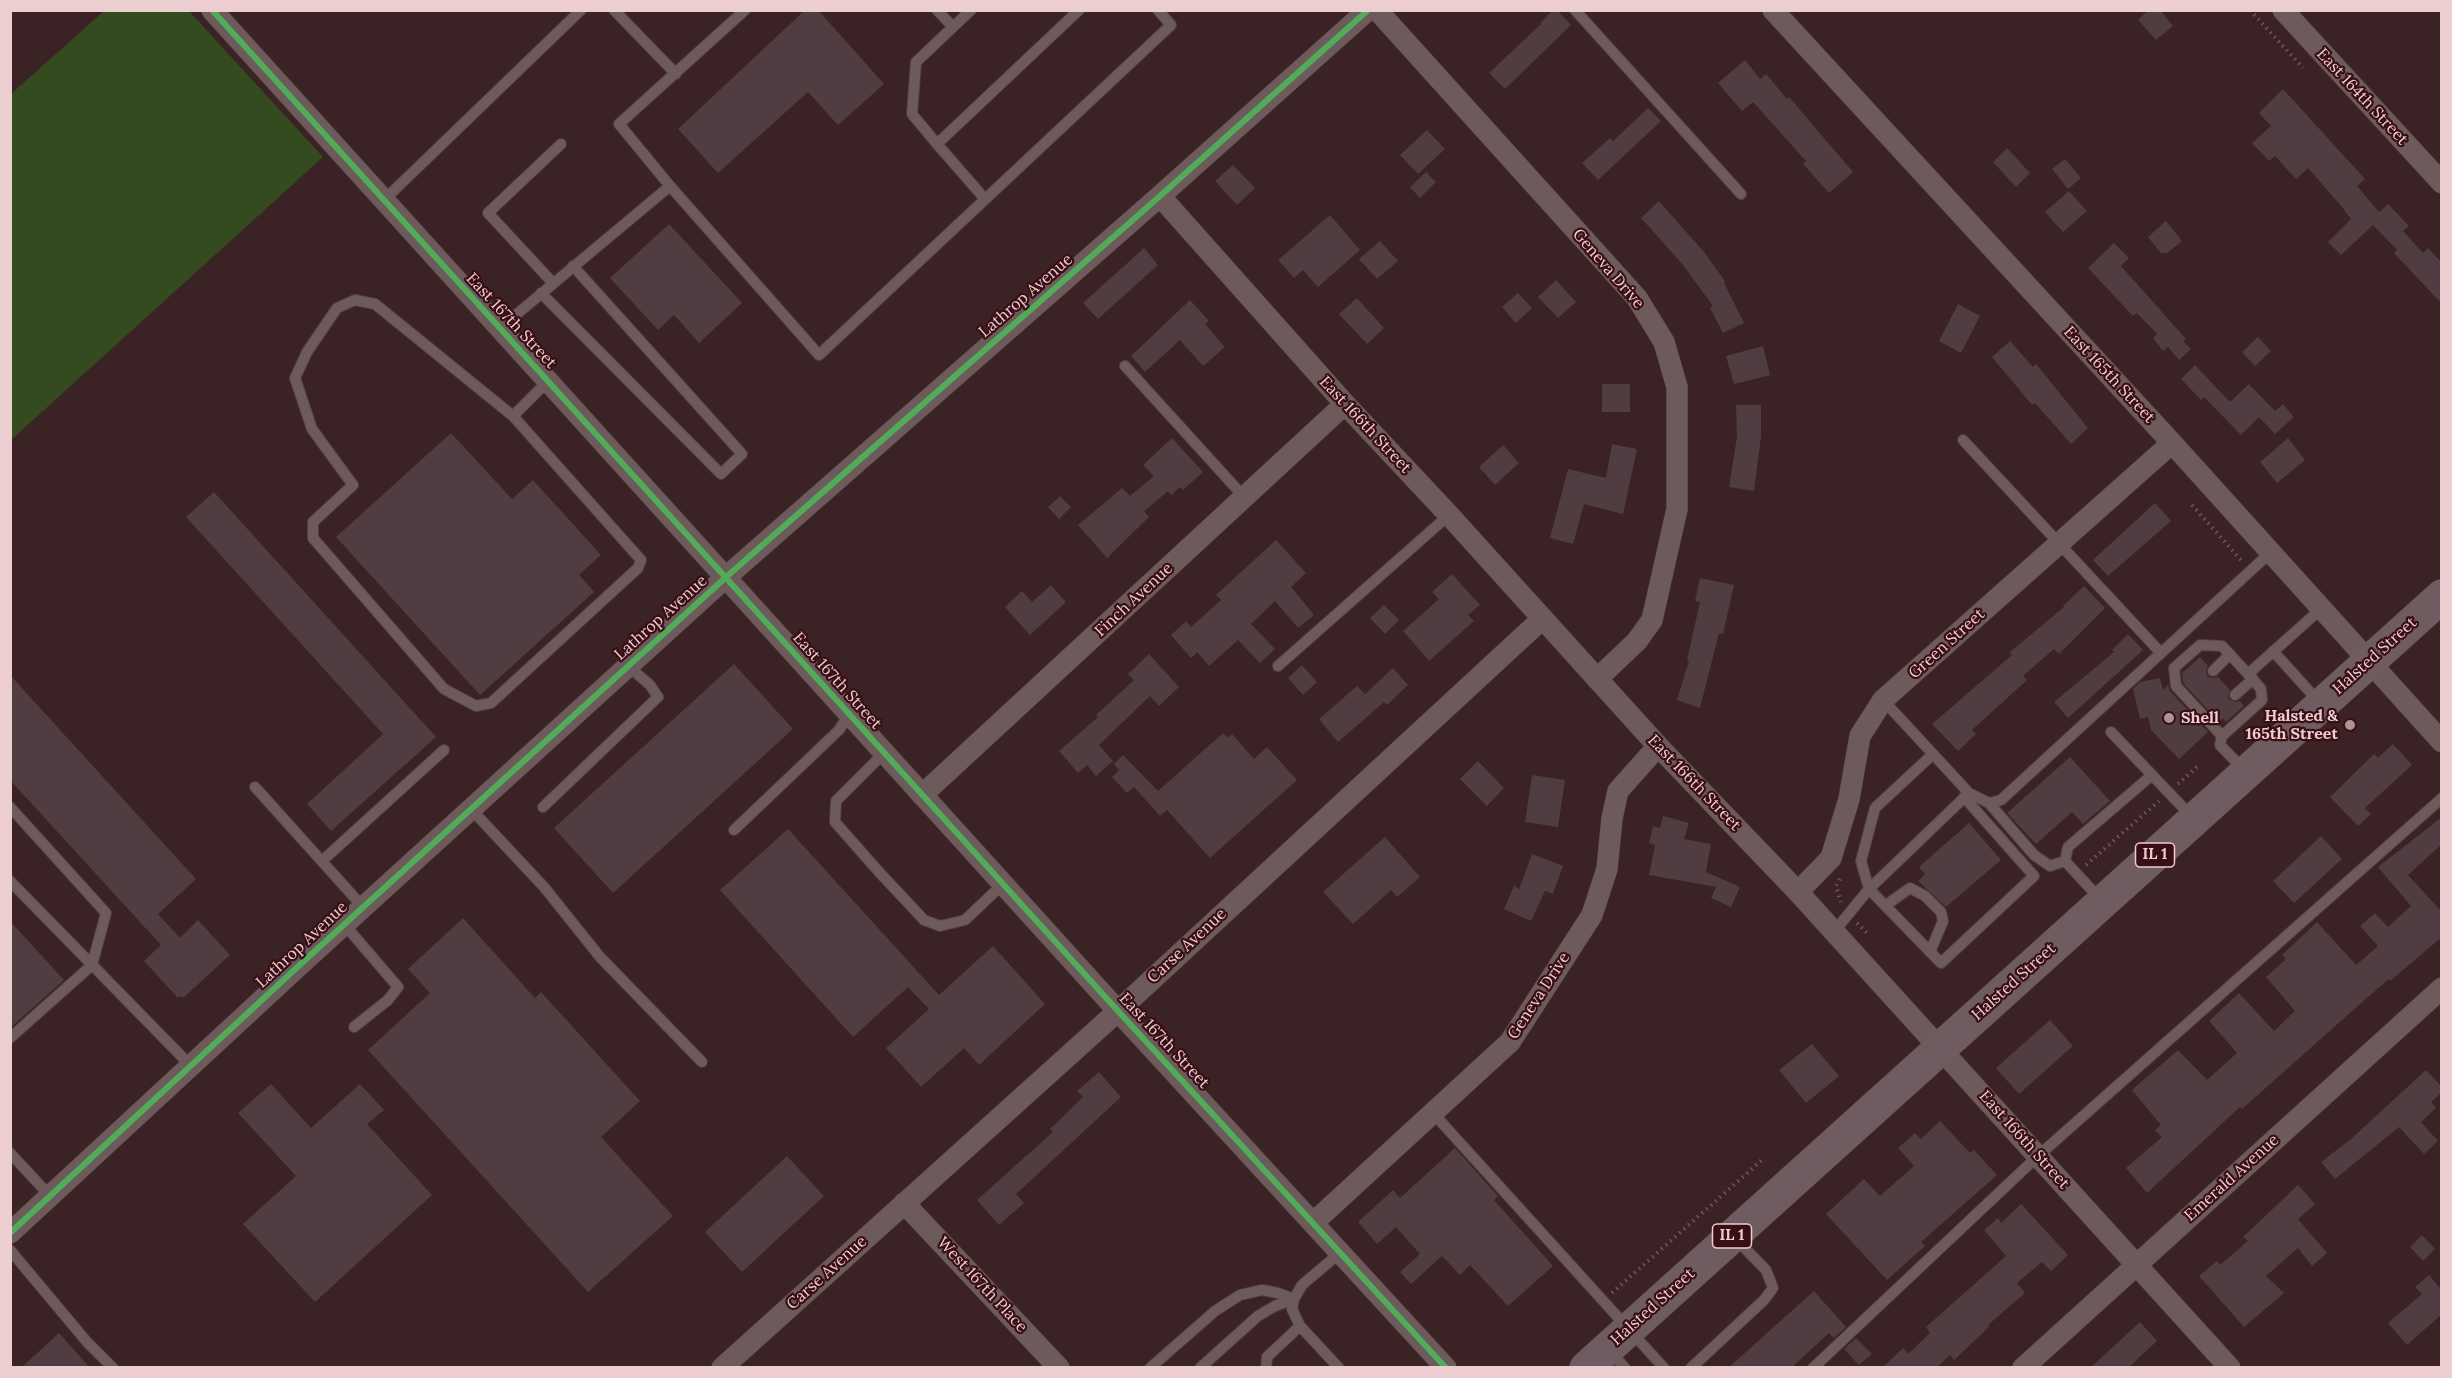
<!DOCTYPE html>
<html>
<head>
<meta charset="utf-8">
<style>
	body { margin:0 }
	#map { position:relative; width:2452px; height:1378px; overflow:hidden; background:#3a2225; font-family:Lora,serif }
	canvas { display:block }
	.frame { position:absolute; inset:0; border:12px solid #ecced0; pointer-events:none }
</style>
</head>
<body>
<div id="map">
<canvas width="2452" height="1378"></canvas>
<div class="frame"></div>
</div>
<script>
const g = document.querySelector('canvas').getContext('2d');
g.lineJoin = 'round';
function fill(path, color) { g.fillStyle = color; g.fill(path, 'evenodd'); }
const toPath = rows => new Path2D(rows.map(r => 'M' + r).join(''));
function trace(path, color, width, dash) { g.strokeStyle = color; g.lineWidth = width; g.lineCap = dash ? 'butt' : 'round'; g.setLineDash(dash || []); g.stroke(path); }
function label(font, color, halo, rows, align = 'center') {
  g.font = font + ' Lora,serif'; g.lineWidth = 4.5; g.setLineDash([]); g.textBaseline = 'middle'; g.strokeStyle = halo; g.fillStyle = color; for (const [text, x, y, turn = 0] of rows) {
    g.save(); g.translate(x, y); g.rotate((+turn || 0) * Math.PI / 180); g.textAlign = isNaN(turn) ? turn : align; if (halo) g.strokeText(text, 0, 0); g.fillText(text, 0, 0); g.restore();
  }
}
const green = toPath([
	[105,10,189,11,323,157,11,440,11,94]
]);
const building = toPath([
	[805,10,818,10,884,84,838,125,808,92,718,173,678,129],
	[1553,10,1557,10,1571,25,1505,89,1489,73,1541,24,1540,23],
	[2148,10,2160,10,2173,26,2156,40,2138,20],
	[1745,60,1760,79,1766,74,1787,99,1789,97,1853,172,1829,193,1803,164,1806,161,1753,102,1742,111,1718,83],
	[2283,89,2365,179,2357,186,2379,212,2388,204,2409,226,2403,231,2423,253,2428,248,2442,263,2442,304,2394,253,2397,250,2373,225,2341,255,2328,242,2351,219,2342,207,2308,168,2296,179,2275,156,2269,161,2252,143,2271,126,2259,113],
	[1648,108,1661,121,1598,180,1582,163,1610,138,1613,141],
	[1427,130,1445,149,1418,174,1400,155],
	[2007,148,2030,173,2016,187,1993,162],
	[2065,159,2081,178,2068,189,2052,169],
	[1233,165,1255,188,1237,205,1215,181],
	[1426,172,1436,182,1420,198,1410,187],
	[2069,191,2087,211,2063,232,2045,212],
	[1659,201,1704,252,1725,281,1724,283,1744,323,1723,333,1710,308,1713,306,1683,265,1641,218],
	[1330,215,1360,250,1318,287,1303,270,1294,278,1278,260],
	[2166,221,2182,241,2167,253,2161,253,2148,237],
	[669,224,742,303,699,343,674,315,658,330,610,278],
	[1380,241,1398,261,1377,279,1359,259],
	[2114,243,2129,258,2121,266,2186,339,2183,341,2191,349,2179,360,2168,347,2163,351,2153,338,2157,334,2137,313,2133,316,2088,268],
	[1144,248,1158,265,1098,319,1083,303],
	[1556,280,1576,302,1558,318,1538,297],
	[1518,293,1532,308,1516,323,1502,307],
	[1357,298,1384,328,1367,344,1339,314],
	[1190,300,1209,321,1205,324,1225,347,1203,366,1180,340,1145,372,1131,356],
	[1958,304,1980,316,1961,353,1939,341],
	[2258,337,2271,351,2255,366,2242,352],
	[2010,341,2033,367,2036,364,2088,428,2071,444,2035,403,2032,405,1992,357],
	[1763,346,1770,375,1734,384,1726,356],
	[2195,365,2230,402,2249,384,2275,411,2283,404,2294,417,2275,434,2259,417,2241,435,2204,397,2201,400,2181,379],
	[1602,384,1630,384,1630,412,1602,412],
	[1736,405,1761,405,1761,437,1754,491,1729,487,1737,437],
	[451,433,512,499,533,480,601,555,579,575,594,592,480,695,336,537],
	[1172,438,1203,472,1183,490,1180,487,1171,495,1168,491,1144,511,1149,517,1107,558,1078,525,1122,488,1130,496,1154,476,1143,465],
	[2288,438,2305,460,2277,483,2260,462],
	[1612,444,1637,449,1623,514,1584,504,1573,544,1550,538,1568,469,1606,478],
	[1503,445,1519,463,1495,485,1479,467],
	[214,492,436,737,331,831,307,804,383,734,186,517],
	[1060,496,1071,507,1059,519,1048,507],
	[2155,503,2171,521,2108,576,2093,560],
	[1276,540,1306,573,1291,587,1314,615,1298,628,1275,601,1251,624,1275,649,1260,663,1238,640,1209,666,1197,652,1191,658,1171,635,1186,621,1191,627,1221,600,1216,595],
	[1452,574,1480,605,1468,615,1474,621,1429,661,1403,631,1439,599,1432,592],
	[1700,578,1734,585,1723,634,1719,633,1700,708,1677,700,1689,661,1687,660,1700,602,1695,601],
	[1051,585,1066,602,1030,635,1005,607,1022,591,1032,602],
	[2084,586,2105,608,2059,654,2054,649,2023,676,2027,680,1972,730,1976,734,1958,751,1932,724,2012,655,2010,652,2064,607,2063,606],
	[1384,605,1399,620,1385,634,1370,618],
	[2128,634,2143,650,2068,718,2054,702,2114,652,2112,650],
	[1149,654,1179,687,1159,706,1150,696,1099,745,1113,761,1096,776,1087,765,1078,773,1059,751,1098,717,1096,715,1134,680,1128,674],
	[2200,657,2208,666,2206,670,2207,676,2212,678,2218,677,2230,690,2228,696,2230,700,2236,702,2240,701,2244,706,2226,722,2223,718,2219,722,2183,683,2182,673],
	[734,664,793,729,613,893,554,828],
	[1302,665,1317,682,1303,695,1288,678],
	[1393,668,1408,685,1387,705,1384,702,1338,742,1319,719,1357,686,1365,694],
	[10,675,196,879,158,914,180,938,198,920,230,955,183,998,180,996,178,998,144,961,161,945,10,780],
	[2160,678,2163,690,2168,685,2170,691,2208,732,2179,759,2151,730,2148,717,2140,719,2133,689,2140,682],
	[1223,733,1228,738,1232,734,1254,759,1267,747,1297,780,1210,858,1167,810,1160,816,1134,787,1127,793,1112,777,1119,770,1114,764,1123,755,1158,791],
	[2393,744,2412,765,2365,808,2371,814,2358,826,2330,797,2374,754,2378,758],
	[2070,757,2110,801,2083,824,2072,812,2036,844,2007,813],
	[1478,761,1504,788,1487,806,1460,779],
	[1532,775,1565,780,1558,827,1525,822],
	[1663,816,1689,823,1684,839,1711,844,1706,872,1740,887,1731,907,1711,898,1716,887,1649,875,1655,845,1649,843,1653,826,1660,828],
	[2442,817,2442,844,2408,875,2442,912,2442,937,2390,981,2389,979,2360,1004,2242,1109,2240,1107,2147,1193,2126,1168,2162,1137,2155,1130,2161,1125,2132,1090,2178,1050,2207,1080,2237,1053,2209,1021,2239,993,2274,1031,2295,1011,2266,977,2286,959,2282,955,2317,922,2356,965,2378,946,2360,926,2375,913,2388,927,2411,906,2378,867],
	[1969,823,2001,860,1946,907,1918,881,1925,874,1919,867],
	[788,829,939,995,993,946,1045,1004,979,1065,964,1048,921,1087,886,1048,929,1009,908,987,853,1037,720,890],
	[2321,836,2342,859,2294,903,2273,881],
	[1385,837,1420,877,1397,897,1391,890,1353,924,1323,892],
	[1532,854,1563,866,1553,894,1545,891,1531,921,1504,909,1514,886,1519,889],
	[463,918,535,998,541,992,640,1101,601,1137,673,1216,588,1292,368,1050,430,993,408,969],
	[10,921,64,980,10,1028],
	[2050,1020,2073,1046,2019,1094,1996,1068],
	[1812,1044,1839,1076,1806,1103,1779,1070],
	[2426,1070,2442,1087,2442,1092,2431,1102,2436,1108,2421,1122,2438,1141,2424,1154,2399,1127,2335,1179,2321,1162,2351,1139],
	[1099,1072,1121,1097,1016,1194,1024,1203,999,1225,977,1200,1053,1132,1050,1129,1083,1097,1077,1091],
	[271,1084,311,1128,360,1084,384,1110,367,1124,432,1195,315,1302,243,1224,296,1176,238,1113],
	[1940,1121,1970,1153,1974,1150,1997,1175,1921,1242,1925,1246,1887,1280,1826,1214,1864,1179,1880,1196,1914,1166,1898,1148,1915,1133,1921,1139],
	[1455,1148,1498,1196,1494,1200,1553,1266,1508,1306,1470,1265,1460,1275,1442,1256,1411,1284,1400,1272,1420,1254,1396,1227,1377,1244,1358,1222,1393,1190,1400,1198],
	[787,1156,824,1196,742,1272,705,1232],
	[2298,1185,2315,1204,2298,1219,2327,1253,2312,1266,2298,1248,2266,1276,2284,1293,2244,1327,2199,1276,2217,1261,2220,1265,2248,1241,2243,1237],
	[2021,1204,2068,1255,2051,1271,2042,1262,2017,1283,2025,1293,1988,1325,1990,1326,1954,1360,1950,1355,1936,1368,1882,1368,1903,1348,1908,1354,1930,1333,1926,1327,2006,1256,1984,1230,1998,1218,2001,1223],
	[2422,1235,2435,1249,2423,1261,2410,1247],
	[2429,1275,2442,1290,2442,1314,2407,1345,2388,1323,2422,1294,2415,1287],
	[1814,1291,1846,1327,1834,1338,1829,1333,1791,1368,1728,1368],
	[2140,1322,2157,1341,2128,1368,2090,1368],
	[59,1333,90,1368,21,1368],
	[1856,1338,1872,1354,1859,1365,1844,1349]
]);
const path = toPath([
	[2250,10,2303,68],
	[2192,505,2241,560],
	[2178,784,2200,764],
	[2086,865,2159,801],
	[1840,879,1836,886,1841,902],
	[1857,923,1867,933],
	[1612,1293,1763,1159]
]);
const lane = toPath([
	[614,10,676,74],
	[937,10,953,27],
	[1575,10,1741,194],
	[937,144,912,114,916,62,971,10],
	[670,186,619,124,745,10],
	[985,199,937,144,1079,10],
	[383,201,581,10],
	[553,283,488,213,561,144],
	[541,293,721,474,742,454,573,266],
	[499,329,670,186,819,355,1171,25,1158,10],
	[1125,366,1245,498],
	[513,416,641,560,638,568,491,703,476,706,444,689,313,538,313,522,353,485,312,429,295,378,307,352,337,308,355,300,375,304,513,416,548,381],
	[1963,440,2160,652],
	[2273,651,2319,702],
	[1278,666,1449,515],
	[2213,671,2230,654],
	[2235,695,2253,679],
	[2111,732,2152,775],
	[2222,736,2262,700,2261,689,2248,674],
	[884,753,836,801,835,822,879,872,924,920,940,926,965,920,1003,884],
	[1933,754,1875,808,1861,861,1869,889,1941,963,2034,876,1964,797],
	[2244,770,2220,745,2222,736,2176,686,2174,668,2200,645,2222,646,2248,674,2322,608],
	[255,787,363,907],
	[1969,793,1989,803,2001,800,2271,552],
	[1989,803,2034,855,2050,866,2065,861],
	[10,807,106,913,92,965,10,1038],
	[543,807,658,697,650,685,628,666],
	[471,809,544,887,600,957,702,1062],
	[734,830,839,730,849,714],
	[322,861,444,750],
	[10,881,191,1066],
	[2101,900,2065,861,2068,847,2152,775,2192,817],
	[1886,905,1910,888,1925,896,1941,912,1943,921,1930,952],
	[344,924,398,987,388,1000,354,1027],
	[1833,933,1869,889,1969,793,1883,700],
	[1433,1113,1664,1368],
	[10,1153,51,1197],
	[10,1250,87,1342,113,1368],
	[1609,1350,1625,1368],
	[1150,1368,1215,1311,1240,1295,1262,1290,1278,1293,1294,1299],
	[1200,1368,1258,1316,1275,1306,1294,1299],
	[1266,1368,1267,1357,1300,1326],
	[1339,1368,1300,1326,1292,1309,1294,1299,1302,1285,1341,1252],
	[1691,1368,1764,1300,1773,1288,1766,1270,1734,1237],
	[1813,1368,2038,1156,2442,798]
]);
const street = toPath([
	[212,10,1118,1011,1446,1368],
	[1377,10,1637,298,1664,342,1677,387,1677,509,1652,620,1637,641,1597,679],
	[1773,10,2172,443,2442,742],
	[2283,10,2442,183],
	[1160,196,1345,404,1449,515,1658,746,1798,892,2230,1368],
	[922,795,1345,404],
	[1798,892,1831,858,1849,799,1860,736,1883,700,2172,443],
	[904,1203,1059,1368],
	[1314,1222,1510,1042,1592,915,1607,869,1612,818,1618,791,1658,746],
	[10,1233,304,961,725,578,1160,196,1368,10],
	[722,1368,1118,1011,1542,619],
	[2023,1368,2442,988]
]);
const primary = toPath([
	[1586,1368,2442,596]
]);
const cycleway = toPath([
	[212,10,1118,1011,1446,1368],
	[10,1233,304,961,725,578,1160,196,1368,10]
]);
const markers = [
	[2169,718,6,"#ae9294"],
	[2350,725,6,"#ae9294"]
];
const shields = [
	[2155,855,39],
	[1732,1236,39]
];
const shieldNames = [
	["IL 1",2155,855],
	["IL 1",1732,1236]
];
const streetNames = [
	["East 164th Street",2362,97,47],
	["Geneva Drive",1608,269,49],
	["Lathrop Avenue",1026,296,-41],
	["East 167th Street",511,321,47],
	["East 165th Street",2109,375,47],
	["East 166th Street",1365,425,47],
	["Finch Avenue",1134,600,-43],
	["Lathrop Avenue",661,618,-42],
	["Green Street",1947,644,-42],
	["Halsted Street",2375,656,-42],
	["East 167th Street",837,681,48],
	["East 166th Street",1694,783,46],
	["Lathrop Avenue",302,945,-43],
	["Carse Avenue",1187,946,-43],
	["Halsted Street",2014,982,-42],
	["Geneva Drive",1539,996,-57],
	["East 167th Street",1164,1041,47],
	["East 166th Street",2024,1140,48],
	["Emerald Avenue",2232,1178,-42],
	["Carse Avenue",827,1273,-42],
	["West 167th Place",982,1285,47],
	["Halsted Street",1653,1307,-42]
];
const poiNames = [
	["Halsted &",2338,716],
	["165th Street",2338,734],
	["Shell",2181,718,"left"]
];
fill(green, '#344b20');
fill(building, '#503d42');
trace(lane, '#543f41', 12);
trace(street, '#543f41', 22);
trace(primary, '#543f41', 34);
trace(path, '#6b5a5b', 4, [1.5, 4.5]);
trace(lane, '#6d5b5c', 10);
trace(street, '#6d5b5c', 21);
trace(primary, '#6f5c61', 33);
trace(cycleway, '#51ab58', 6);
for (const [x, y, r, color] of markers) { const dot = new Path2D(); dot.arc(x, y, r, 0, 2 * Math.PI); g.fillStyle = color; g.fill(dot); trace(dot, '#390e15', 2); }
for (const [x, y, w] of shields) { const box = new Path2D(); box.roundRect(x - w / 2, y - 12, w, 24, 4.5); g.fillStyle = '#390e15'; g.fill(box); trace(box, '#ecced0', 1.5); }
label('bold 15px', '#ecced0', null, shieldNames);
label('16px', '#ecced0', '#390e15', streetNames);
label('bold 16px', '#ecced0', '#390e15', poiNames, 'right');
</script>
</body>
</html>
